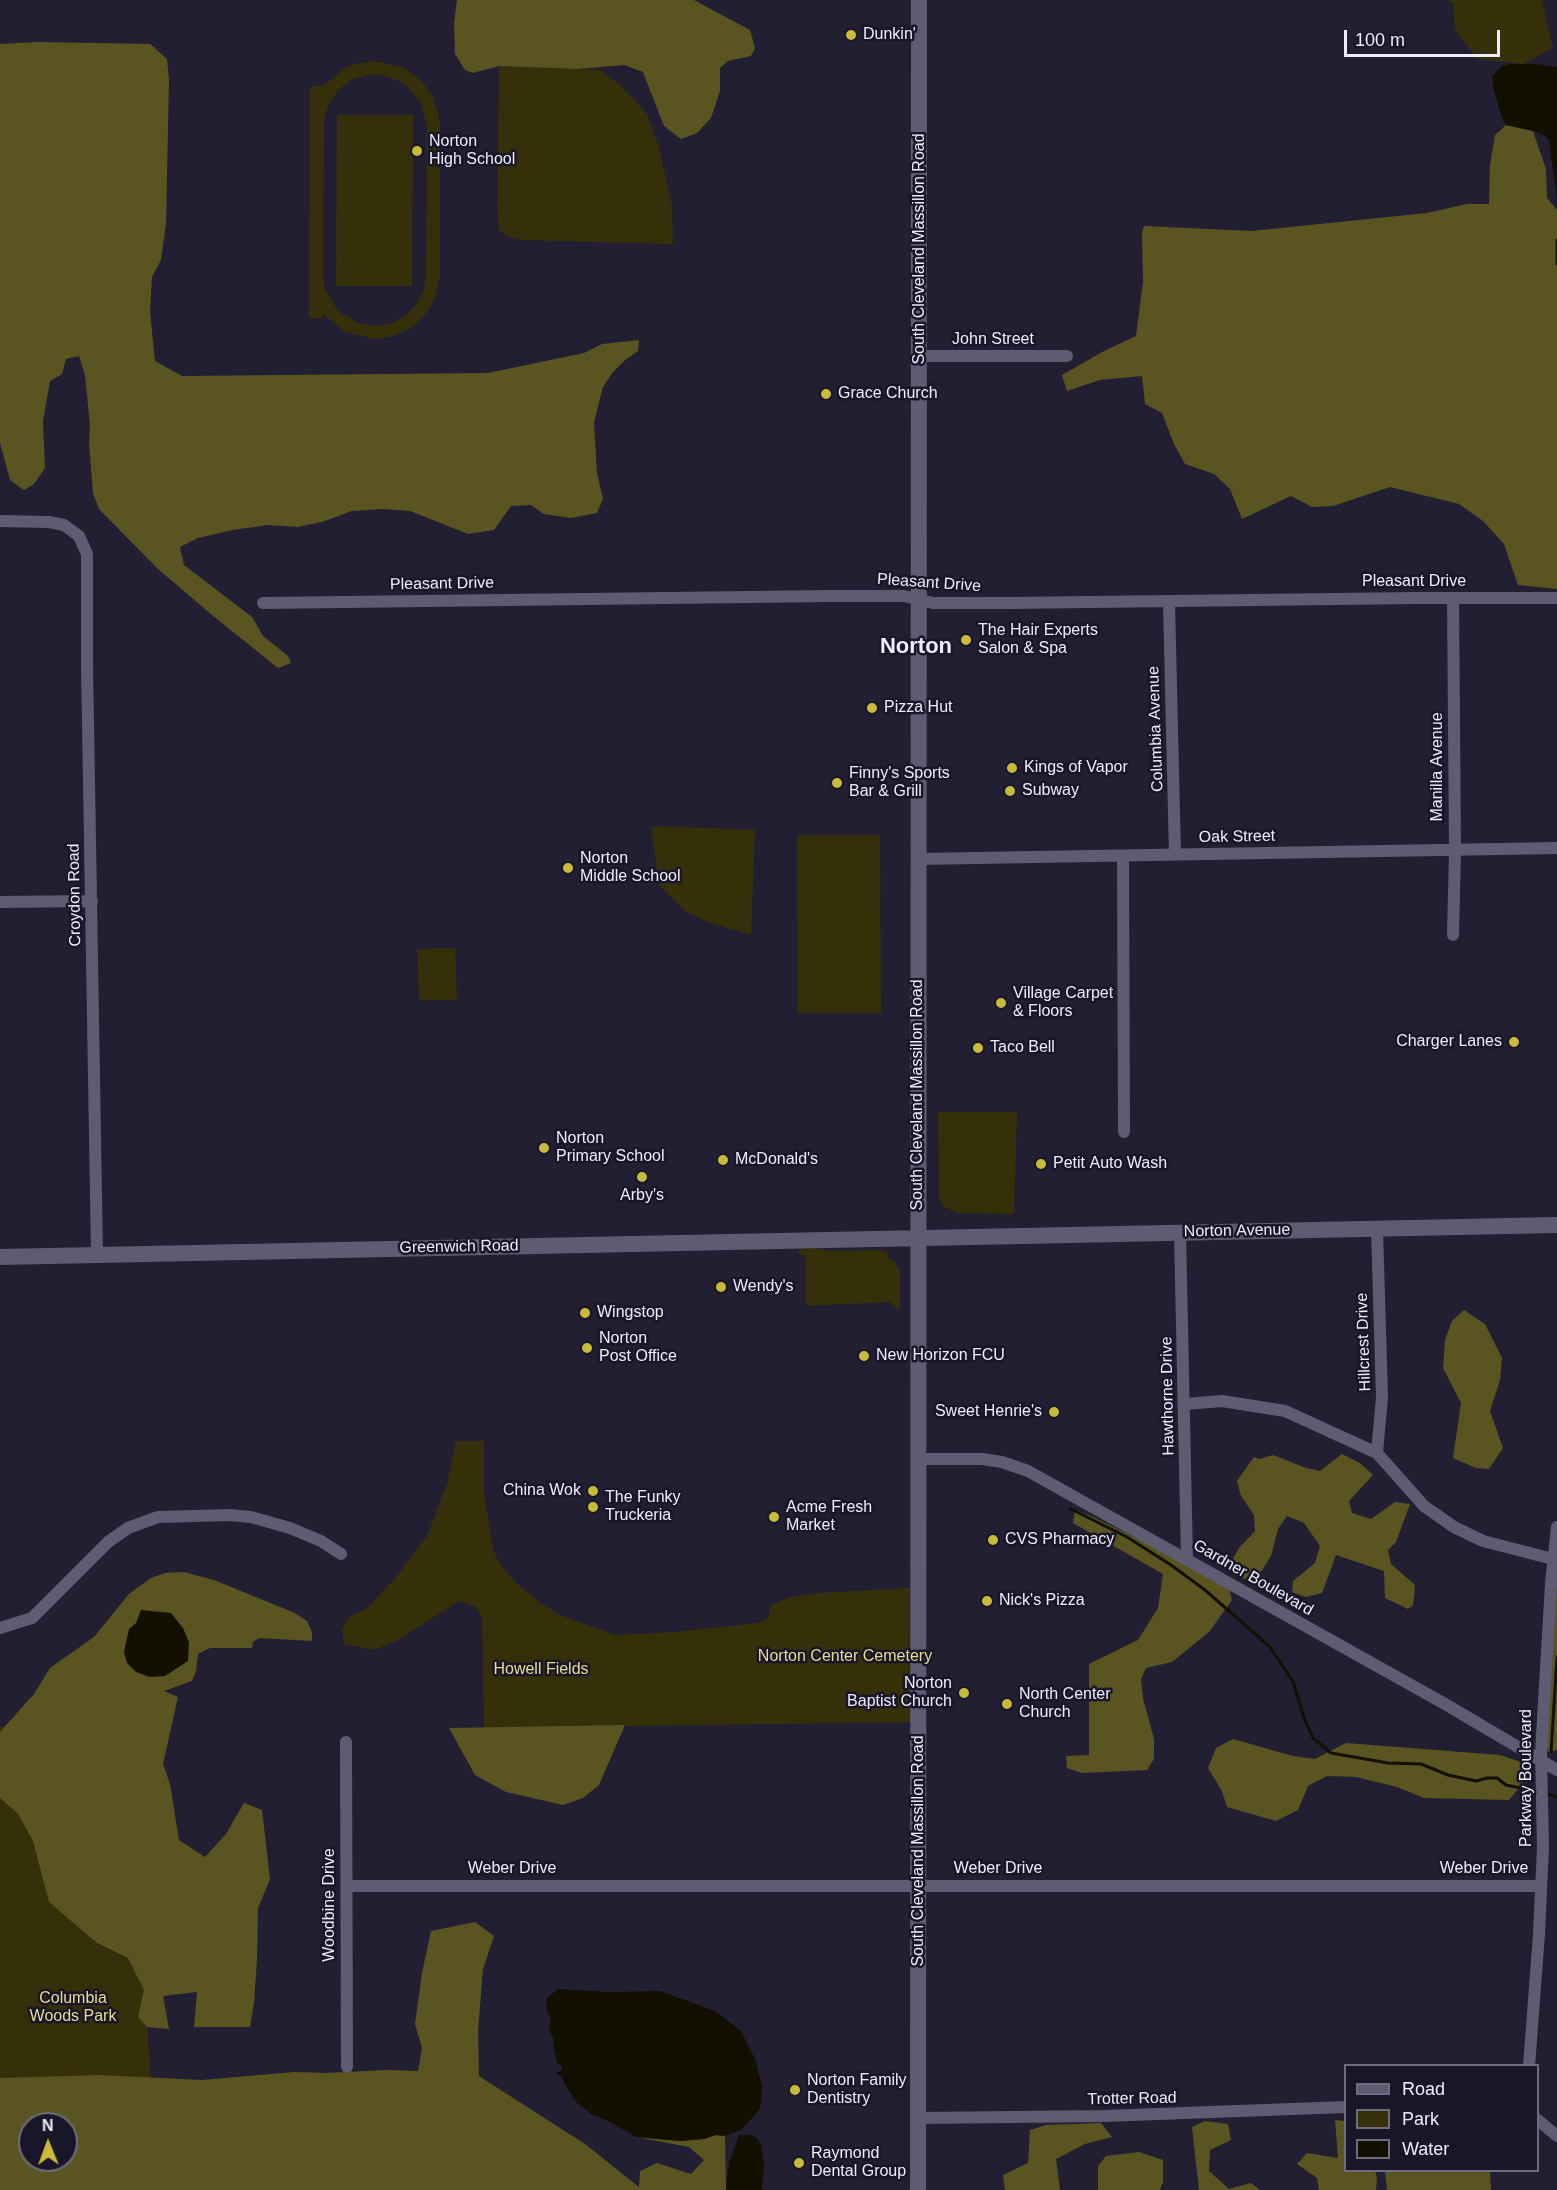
<!DOCTYPE html>
<html>
<head>
<meta charset="utf-8">
<style>
	body { margin:0 }
	#map { position:relative; width:1557px; height:2190px; overflow:hidden; background:#231f33; font-family:Arial,sans-serif }
	canvas { display:block }
	.legend { position:absolute; left:1344px; top:2064px; width:195px; height:108px; box-sizing:border-box; background:#191629; border:2px solid #6f6c7d; margin:0; padding:8px 10px; list-style:none; font-size:18px; color:#efedfb }
	.legend li { display:flex; align-items:center; gap:12px; height:30px }
	.legend b { width:30px; border:2px solid #6f6c7d }
	.north { position:absolute; left:18px; top:2112px; width:60px; height:60px; box-sizing:border-box; background:#191629; border:2px solid #6f6c7d; border-radius:50%; rotate:359deg; font-size:16px; font-weight:700; line-height:24px; text-align:center; color:#efedfb }
	.north::after { content:''; display:block; margin:auto; width:21px; height:27px; background:#caba3a; clip-path:polygon(50% 0,100% 100%,50% 72%,0 100%) }
	.scale { position:absolute; left:1344px; top:30px; width:156px; height:27px; box-sizing:border-box; border:3px solid #efedfb; border-top:0; padding-left:8px; font-size:18px; line-height:21px; white-space:nowrap; color:#efedfb; -webkit-text-stroke:4px #191629; paint-order:stroke }
</style>
</head>
<body>
<div id="map">
<canvas width="1557" height="2190"></canvas>
<ul class="legend">
<li><b style="height:8px;background:#5e5b72"></b>Road</li>
<li><b style="height:16px;background:#353009"></b>Park</li>
<li><b style="height:16px;background:#141000"></b>Water</li>
</ul>
<div class="north">N</div>
<div class="scale">100 m</div>
</div>
<script>
const g = document.querySelector('canvas').getContext('2d');
g.lineJoin = 'round';
function fill(path, color) { g.fillStyle = color; g.fill(path, 'evenodd'); }
const toPath = rows => new Path2D(rows.map(r => 'M' + r).join(''));
function trace(path, color, width, dash) { g.strokeStyle = color; g.lineWidth = width; g.lineCap = dash ? 'butt' : 'round'; g.setLineDash(dash || []); g.stroke(path); }
function label(font, color, halo, rows, align = 'center') {
  g.font = font + ' Arial,sans-serif'; g.lineWidth = 5; g.setLineDash([]); g.textBaseline = 'middle'; g.strokeStyle = halo; g.fillStyle = color; for (const [text, x, y, turn = 0] of rows) {
    g.save(); g.translate(x, y); g.rotate((+turn || 0) * Math.PI / 180); g.textAlign = isNaN(turn) ? turn : align; if (halo) g.strokeText(text, 0, 0); g.fillText(text, 0, 0); g.restore();
  }
}
const green = toPath([
	[1447,0,1542,0,1553,48,1523,64,1478,59,1455,30,1453,3],
	[375,61,404,68,421,80,433,97,439,116,440,126,440,274,436,295,427,313,413,327,394,336,374,339,345,332,323,314,323,318,309,318,310,86,323,86,345,68,355,64],
	[367,75,383,75,405,84,421,103,427,126,426,274,424,290,416,305,405,316,390,324,374,326,358,323,338,311,325,290,323,274,324,118,329,103,338,90,351,80],
	[499,66,600,70,621,86,647,114,659,147,672,206,673,244,521,240,507,236,499,230,497,210],
	[337,115,413,115,412,286,336,286],
	[651,826,755,830,751,935,711,923,686,912,659,885],
	[797,835,880,835,881,1013,798,1013],
	[455,948,457,1000,419,1000,417,949],
	[938,1112,1017,1112,1014,1214,957,1213,942,1205,939,1196],
	[808,1248,833,1251,877,1250,886,1252,889,1259,894,1261,900,1271,900,1308,895,1308,890,1302,806,1306,806,1259,803,1255,798,1254,800,1249,805,1250],
	[456,1441,484,1441,484,1493,493,1550,500,1564,515,1582,538,1601,560,1615,615,1635,676,1632,757,1623,768,1619,770,1606,773,1604,791,1597,818,1593,910,1588,912,1722,566,1727,565,1730,539,1727,484,1729,482,1618,476,1607,459,1601,398,1640,374,1650,344,1644,342,1629,348,1618,367,1608,397,1576,427,1536,447,1484],
	[0,1727,19,1727,142,1955,151,2079,0,2083]
]);
const forest = toPath([
	[457,0,694,0,750,30,755,48,751,56,728,61,720,68,720,91,711,118,697,133,681,139,664,126,643,72,624,65,578,69,499,66,473,73,465,70,455,54,454,23],
	[38,42,150,44,167,59,169,80,166,224,161,260,152,277,150,312,155,361,182,376,488,373,584,353,602,344,639,340,638,351,625,360,613,372,603,387,594,422,597,473,603,499,597,513,571,518,544,514,531,505,511,506,494,530,468,534,410,511,383,509,352,511,322,522,297,527,268,525,233,530,198,538,180,547,184,565,252,617,263,636,288,656,291,663,278,668,212,615,158,569,99,509,93,493,89,443,90,425,85,375,79,356,66,359,62,374,50,381,43,421,45,468,34,484,24,490,10,480,0,443,0,44],
	[1506,125,1533,131,1546,169,1547,198,1557,210,1557,589,1518,585,1504,544,1483,521,1459,504,1390,487,1333,506,1312,507,1291,496,1242,519,1230,489,1214,474,1185,464,1174,444,1162,413,1145,404,1142,376,1100,380,1067,391,1062,375,1104,351,1136,336,1143,282,1142,233,1144,226,1251,231,1427,213,1467,204,1489,204,1490,165,1495,135],
	[1464,1310,1485,1324,1502,1358,1500,1380,1490,1411,1503,1448,1489,1469,1476,1468,1453,1458,1461,1403,1443,1368,1445,1340,1452,1321],
	[1342,1454,1360,1463,1373,1475,1349,1501,1352,1513,1371,1519,1395,1502,1410,1504,1396,1542,1388,1550,1391,1564,1415,1585,1413,1605,1408,1609,1385,1598,1384,1571,1336,1555,1322,1593,1306,1597,1292,1592,1293,1581,1315,1563,1320,1546,1304,1523,1287,1516,1278,1529,1271,1556,1254,1583,1240,1577,1229,1565,1239,1548,1255,1531,1254,1515,1241,1496,1237,1481,1254,1457,1259,1459,1273,1455,1306,1468,1320,1471],
	[1075,1510,1091,1516,1152,1546,1229,1588,1232,1600,1209,1632,1172,1662,1146,1668,1141,1679,1143,1698,1154,1739,1154,1759,1147,1770,1082,1773,1067,1768,1066,1756,1089,1755,1089,1664,1138,1640,1158,1608,1163,1574,1073,1523],
	[1557,1560,1557,1750,1548,1752,1546,1743],
	[184,1572,214,1580,295,1613,307,1621,312,1632,312,1641,259,1638,253,1642,252,1648,210,1648,198,1654,196,1671,192,1681,164,1691,178,1697,163,1764,170,1784,179,1840,205,1857,226,1834,244,1803,262,1810,270,1879,258,1908,257,1959,254,2003,250,2027,194,2027,197,1992,163,1996,169,2029,147,2027,138,2017,144,1990,128,1958,97,1943,49,1902,33,1841,18,1814,0,1798,0,1732,34,1694,50,1668,94,1637,129,1594,151,1578,165,1573],
	[625,1725,599,1785,583,1798,563,1805,506,1792,475,1775,449,1728],
	[1233,1739,1293,1756,1315,1759,1346,1743,1500,1755,1524,1763,1524,1782,1509,1800,1424,1798,1397,1787,1356,1777,1327,1776,1308,1786,1298,1810,1276,1821,1227,1807,1222,1791,1208,1768,1216,1748],
	[475,1922,494,1936,483,1969,478,2031,479,2076,585,2144,639,2187,640,2171,657,2163,691,2174,704,2160,689,2147,636,2137,680,2141,703,2139,716,2135,725,2136,726,2190,0,2190,0,2078,100,2075,202,2080,294,2072,326,2073,386,2070,418,2071,422,2048,415,2024,422,1973,431,1931],
	[30,2124,66,2124,66,2160,30,2160],
	[1335,2120,1345,2121,1346,2170,1375,2171,1377,2178,1376,2190,1319,2190,1317,2178,1297,2164,1307,2153,1338,2158],
	[1205,2121,1228,2124,1231,2140,1210,2150,1209,2171,1229,2189,1251,2183,1260,2190,1199,2190,1192,2127],
	[1101,2123,1112,2137,1085,2144,1056,2159,1060,2190,1005,2190,1003,2175,1028,2163,1030,2130,1046,2125],
	[1139,2152,1163,2160,1163,2182,1160,2190,1098,2190,1098,2166,1106,2156],
	[1385,2171,1490,2171,1491,2190,1387,2190]
]);
const water = toPath([
	[1511,64,1537,64,1557,67,1557,200,1549,140,1544,135,1533,131,1506,125,1501,115,1493,87,1492,76,1502,66],
	[141,1610,171,1613,183,1628,189,1642,188,1661,165,1676,150,1677,136,1672,127,1663,124,1652,129,1629,136,1623],
	[558,1989,609,1992,660,1991,715,2011,741,2031,756,2061,762,2087,760,2109,741,2130,725,2136,716,2135,704,2139,680,2141,636,2137,610,2122,591,2114,576,2102,564,2083,562,2077,556,2073,561,2071,562,2067,557,2062,553,2045,554,2040,549,2030,551,2017,547,2012,546,1999],
	[739,2135,750,2135,757,2138,761,2144,764,2164,762,2190,726,2190,729,2162]
]);
const stream = toPath([
	[1557,240,1557,264],
	[1071,1509,1127,1537,1171,1565,1205,1590,1269,1646,1293,1681,1304,1718,1313,1738,1331,1753,1388,1763,1421,1764,1448,1775,1476,1781,1487,1778,1497,1778,1506,1785,1536,1791],
	[1551,1752,1557,1657],
	[1548,1794,1557,1797]
]);
const street = toPath([
	[920,356,1067,356],
	[0,521,49,522,64,525,79,536,87,554,87,664,97,1254],
	[1453,598,1455,851,1453,935],
	[1169,602,1175,855],
	[263,603,829,596,904,596,933,603,1009,603,1417,598,1557,598],
	[1123,856,1124,1132],
	[918,859,1557,848],
	[0,902,92,901],
	[1377,1229,1382,1397,1377,1453],
	[1180,1232,1187,1559],
	[1185,1404,1222,1401,1285,1411,1377,1453,1424,1506,1454,1527,1483,1541,1553,1559],
	[918,1459,982,1459,1002,1462,1028,1471,1445,1704,1557,1770],
	[0,1628,32,1618,108,1542,128,1528,158,1517,229,1515,251,1517,290,1528,321,1541,341,1554],
	[346,1742,347,2067],
	[347,1886,1541,1886],
	[1529,2066,1539,1934,1543,1848,1541,1752,1551,1584,1557,1527],
	[919,2118,1104,2116,1346,2107],
	[1538,2120,1557,2136]
]);
const secondary = toPath([
	[0,1257,1557,1225],
	[918,2190,919,0]
]);
const markers = [
	[851,35,6,"#caba3a"],
	[417,151,6,"#caba3a"],
	[826,394,6,"#caba3a"],
	[966,640,6,"#caba3a"],
	[872,708,6,"#caba3a"],
	[1012,768,6,"#caba3a"],
	[837,783,6,"#caba3a"],
	[1010,791,6,"#caba3a"],
	[568,868,6,"#caba3a"],
	[1001,1003,6,"#caba3a"],
	[1514,1042,6,"#caba3a"],
	[978,1048,6,"#caba3a"],
	[544,1148,6,"#caba3a"],
	[723,1160,6,"#caba3a"],
	[1041,1164,6,"#caba3a"],
	[642,1177,6,"#caba3a"],
	[721,1287,6,"#caba3a"],
	[585,1313,6,"#caba3a"],
	[587,1348,6,"#caba3a"],
	[864,1356,6,"#caba3a"],
	[1054,1412,6,"#caba3a"],
	[593,1491,6,"#caba3a"],
	[593,1507,6,"#caba3a"],
	[774,1517,6,"#caba3a"],
	[993,1540,6,"#caba3a"],
	[987,1601,6,"#caba3a"],
	[964,1693,6,"#caba3a"],
	[1007,1704,6,"#caba3a"],
	[795,2090,6,"#caba3a"],
	[799,2163,6,"#caba3a"]
];
const poiNames = [
	["Dunkin'",863,35],
	["Norton",429,142],
	["High School",429,160],
	["Grace Church",838,394],
	["The Hair Experts",978,631],
	["Salon & Spa",978,649],
	["Pizza Hut",884,708],
	["Kings of Vapor",1024,768],
	["Finny's Sports",849,774],
	["Bar & Grill",849,792],
	["Subway",1022,791],
	["Norton",580,859],
	["Middle School",580,877],
	["Village Carpet",1013,994],
	["& Floors",1013,1012],
	["Charger Lanes",1502,1042,"right"],
	["Taco Bell",990,1048],
	["Norton",556,1139],
	["Primary School",556,1157],
	["McDonald's",735,1160],
	["Petit Auto Wash",1053,1164],
	["Arby's",642,1196,"center"],
	["Wendy's",733,1287],
	["Wingstop",597,1313],
	["Norton",599,1339],
	["Post Office",599,1357],
	["New Horizon FCU",876,1356],
	["Sweet Henrie's",1042,1412,"right"],
	["China Wok",581,1491,"right"],
	["The Funky",605,1498],
	["Truckeria",605,1516],
	["Acme Fresh",786,1508],
	["Market",786,1526],
	["CVS Pharmacy",1005,1540],
	["Nick's Pizza",999,1601],
	["Norton",952,1684,"right"],
	["Baptist Church",952,1702,"right"],
	["North Center",1019,1695],
	["Church",1019,1713],
	["Norton Family",807,2081],
	["Dentistry",807,2099],
	["Raymond",811,2154],
	["Dental Group",811,2172]
];
const streetNames = [
	["South Cleveland Massillon Road",920,249,-90],
	["John Street",993,340],
	["Pleasant Drive",1414,582],
	["Pleasant Drive",929,583,4],
	["Pleasant Drive",442,584,-1],
	["Columbia Avenue",1156,729,-92],
	["Manilla Avenue",1438,767,-90],
	["Oak Street",1237,837,-1],
	["Croydon Road",75,895,-91],
	["South Cleveland Massillon Road",918,1095,-90],
	["Norton Avenue",1237,1231,-1],
	["Greenwich Road",459,1247,-1],
	["Hillcrest Drive",1364,1342,-92],
	["Hawthorne Drive",1168,1396,-91],
	["Gardner Boulevard",1253,1578,30],
	["Parkway Boulevard",1527,1778,-90],
	["South Cleveland Massillon Road",919,1851,-90],
	["Weber Drive",512,1869],
	["Weber Drive",998,1869],
	["Weber Drive",1484,1869],
	["Woodbine Drive",330,1905,-90],
	["Trotter Road",1132,2099,-1]
];
const parkNames = [
	["Norton Center Cemetery",845,1657],
	["Howell Fields",541,1670],
	["Columbia",73,1999],
	["Woods Park",73,2017]
];
const districtNames = [
	["Norton",916,647]
];
fill(green, '#353009');
fill(forest, '#5a5421');
fill(water, '#141000');
trace(stream, '#141000', 3);
trace(street, '#5e5b72', 12);
trace(secondary, '#5e5b72', 16);
for (const [x, y, r, color] of markers) { const dot = new Path2D(); dot.arc(x, y, r, 0, 2 * Math.PI); g.fillStyle = color; g.fill(dot); trace(dot, '#191629', 2); }
label('16px', '#efedfb', '#191629', poiNames, 'left');
label('16px', '#efedfb', '#191629', streetNames);
label('16px', '#e8de8f', '#191629', parkNames);
label('bold 22px', '#efedfb', '#191629', districtNames);
</script>
</body>
</html>
